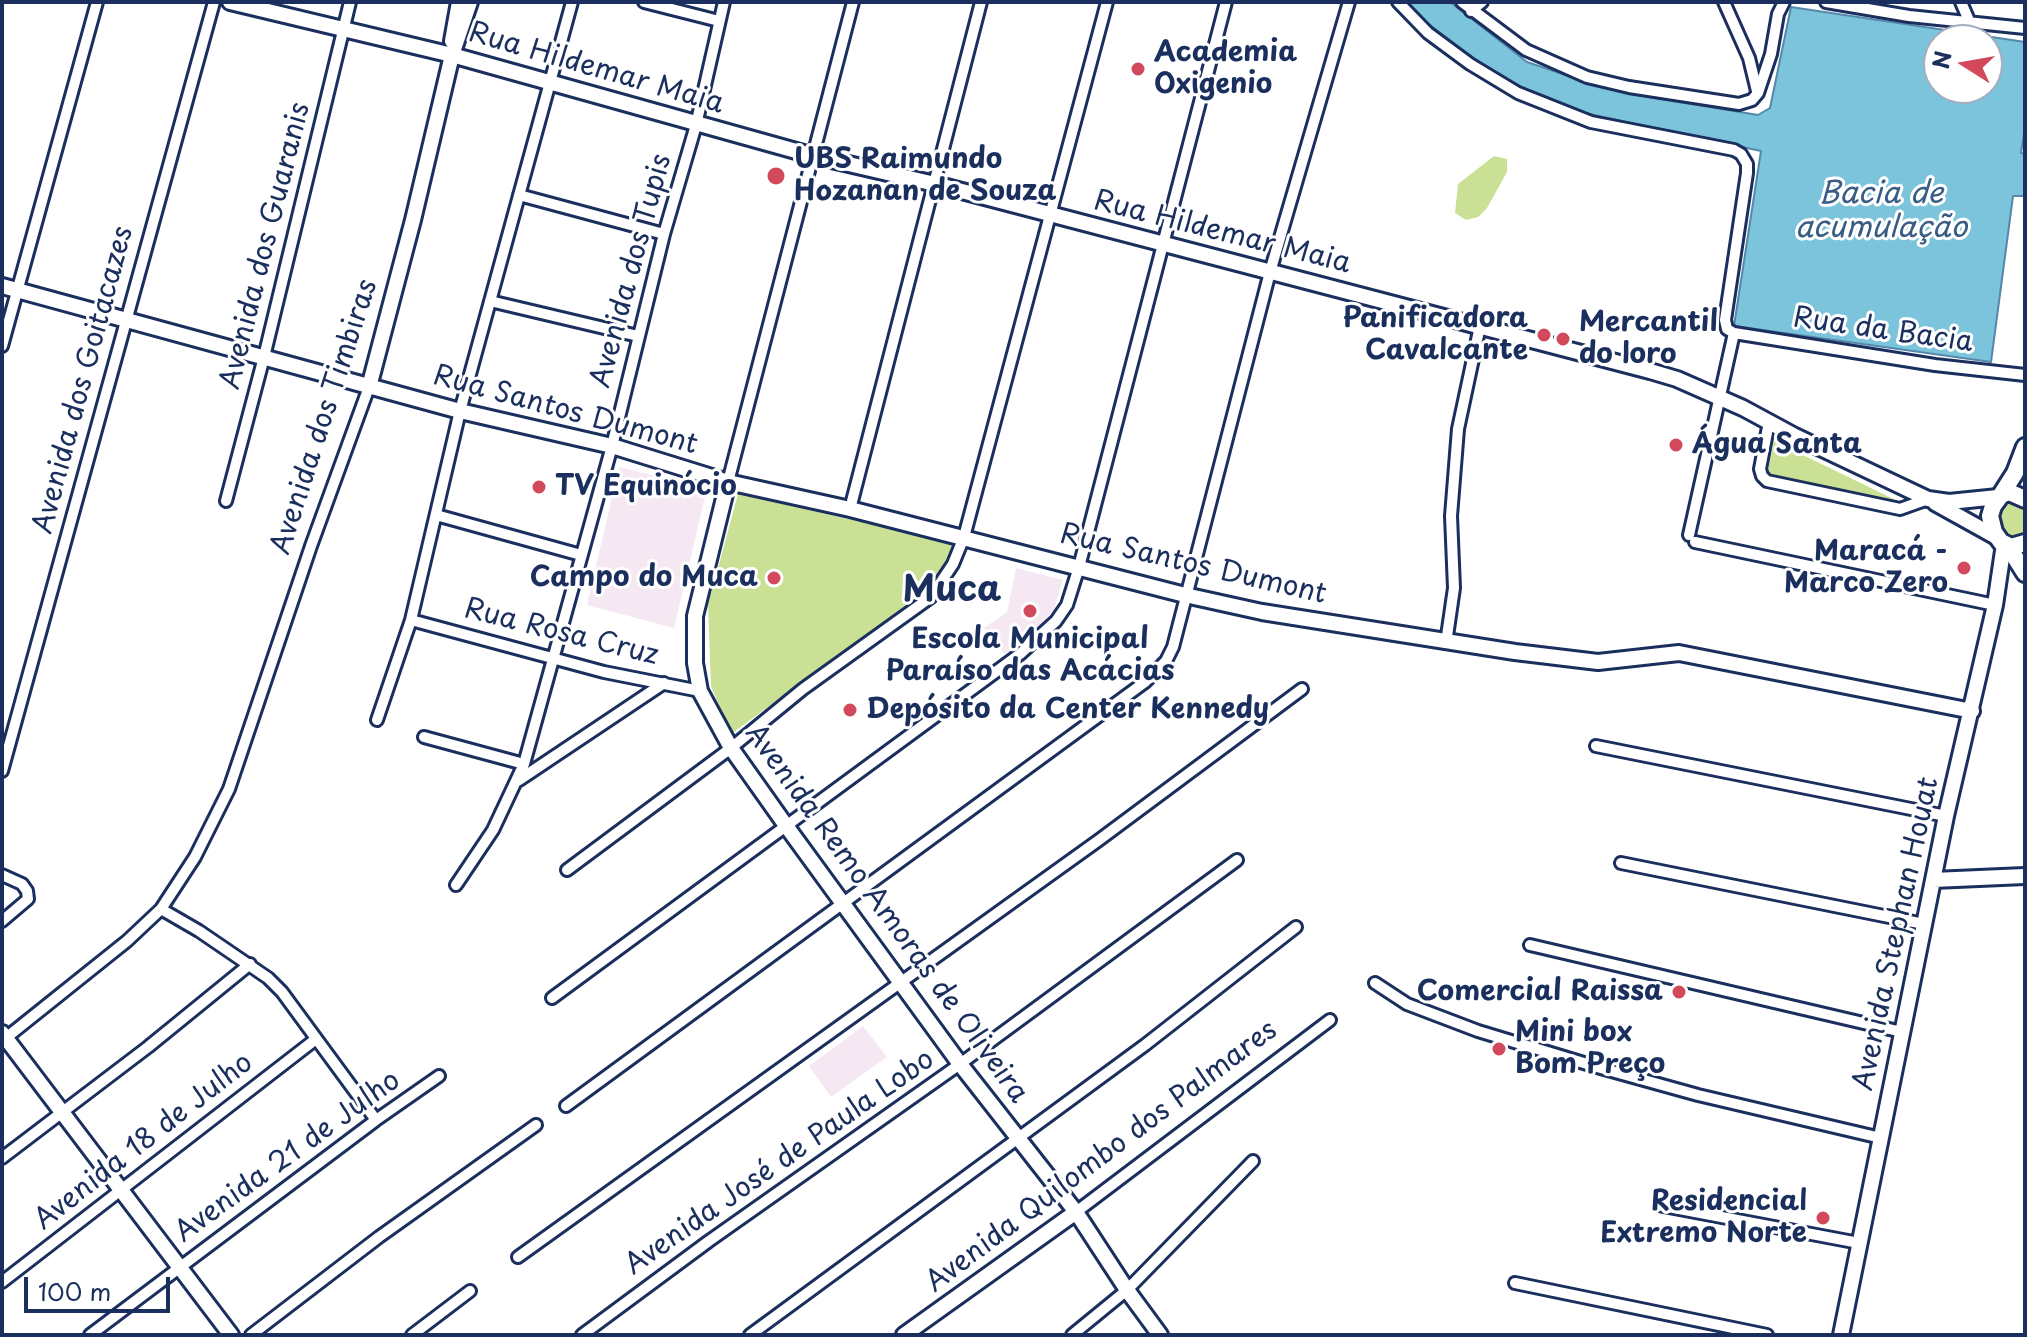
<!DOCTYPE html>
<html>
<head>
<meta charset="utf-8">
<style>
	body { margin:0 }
	#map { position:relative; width:2027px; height:1337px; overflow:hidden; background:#fff; font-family:"Playpen Sans",sans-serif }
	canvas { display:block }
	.frame { position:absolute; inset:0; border:4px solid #1b2f5e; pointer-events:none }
	.north { position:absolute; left:1923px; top:24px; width:80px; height:80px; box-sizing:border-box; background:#fff; border:2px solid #a4acbf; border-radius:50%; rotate:281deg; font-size:22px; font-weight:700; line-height:32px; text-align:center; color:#1b2f5e }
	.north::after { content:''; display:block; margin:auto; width:28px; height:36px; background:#d1495b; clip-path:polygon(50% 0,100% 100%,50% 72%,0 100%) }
	.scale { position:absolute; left:24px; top:1277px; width:146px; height:36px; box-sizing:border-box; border:4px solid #1b2f5e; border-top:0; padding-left:10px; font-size:24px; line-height:28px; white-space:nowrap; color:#1b2f5e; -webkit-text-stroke:6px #fff; paint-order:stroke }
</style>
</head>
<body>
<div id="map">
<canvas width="2027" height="1337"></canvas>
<div class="frame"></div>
<div class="north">N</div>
<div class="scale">100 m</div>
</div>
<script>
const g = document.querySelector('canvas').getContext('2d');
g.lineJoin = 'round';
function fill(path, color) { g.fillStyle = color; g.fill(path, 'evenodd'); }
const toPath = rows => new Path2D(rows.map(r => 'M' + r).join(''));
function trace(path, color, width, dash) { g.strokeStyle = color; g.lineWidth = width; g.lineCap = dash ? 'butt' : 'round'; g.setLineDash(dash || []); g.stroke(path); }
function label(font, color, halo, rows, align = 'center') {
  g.font = font + ' "Playpen Sans",sans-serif'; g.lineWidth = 6; g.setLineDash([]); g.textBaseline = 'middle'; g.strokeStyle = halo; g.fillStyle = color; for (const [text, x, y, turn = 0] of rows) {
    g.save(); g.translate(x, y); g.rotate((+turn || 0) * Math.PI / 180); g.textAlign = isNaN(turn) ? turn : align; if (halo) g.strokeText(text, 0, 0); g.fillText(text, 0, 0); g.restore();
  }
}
const built = toPath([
	[619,467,707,489,674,628,587,605],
	[1016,568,1063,580,1054,610,1030,635,1005,654,984,628,1007,612],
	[863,1026,887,1057,831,1097,809,1066]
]);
const green = toPath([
	[1494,156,1507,159,1507,172,1487,208,1478,217,1466,220,1455,213,1458,184],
	[1774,441,1906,505,1767,475],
	[738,494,958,544,940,575,924,593,731,734,711,686,708,605],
	[2005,500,2019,502,2025,513,2025,533,2022,539,2009,539,2003,533,1998,519,2000,503]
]);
const water = toPath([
	[1407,2,1450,2,1527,62,1592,84,1630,94,1758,115,1770,108,1791,7,2025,42,2025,127,2021,153,2025,154,2025,196,2013,196,1991,362,1734,326,1761,151,1562,108,1487,69,1421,18,1407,2],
	[1939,40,1987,40,1987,88,1939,88,1939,40]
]);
const street = toPath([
	[644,2,719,21],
	[1398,2,1428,33,1470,64,1518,93,1591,122,1734,150,1741,154,1747,164,1747,173,1725,320,1727,329,1734,333],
	[1462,2,1526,50,1587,77,1629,87,1739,104,1752,100,1758,93,1771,54,1778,14,1784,2],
	[1724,2,1749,58,1757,91],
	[1826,2,1909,16,2025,28],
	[1961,2,1970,23],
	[1471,11,1482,2],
	[519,195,664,234],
	[490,301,638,336],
	[1734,333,1935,365,2025,375],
	[2,346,97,2],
	[1769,422,1760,469,1762,476,1767,481,1900,509,1928,499],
	[728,482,853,2],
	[226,501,264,357,350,2],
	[850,509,981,2],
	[436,515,581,555],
	[1689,535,1734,333],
	[1695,542,1995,605],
	[411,620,604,672,700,691],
	[1446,643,1454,588,1451,516,1458,429,1480,326],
	[377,720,411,620,460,411,572,2],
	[424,737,524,764],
	[1596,746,1946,816],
	[2,771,214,2],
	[519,780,664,683],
	[1621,863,1924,924],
	[567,870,731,748,803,689,931,597,953,564,964,537,1107,2],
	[2,875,22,884,27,891,28,899,2,921],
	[456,885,493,830,524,764,612,446,664,234,696,125,724,2],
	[161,909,199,931,268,978,282,992,376,1120],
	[1530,945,1902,1032],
	[1375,983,1407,1004,1478,1031,1597,1067,1698,1095,1881,1138],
	[552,998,1020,654,1056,621,1067,605,1079,567,1226,2],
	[2,1041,127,941,161,909,195,857,229,789,311,546,369,387],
	[566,1106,1145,682,1166,661,1173,647,1270,272,1349,2],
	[2,1158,148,1047,250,964],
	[1658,1205,1859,1243],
	[1076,1212,1330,1020],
	[518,1257,1099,840,1302,689],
	[2,1282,316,1039],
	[1515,1283,1767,1335],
	[90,1335,376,1120,439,1076],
	[251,1335,379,1237,536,1125],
	[412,1335,470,1291],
	[582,1335,709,1241,960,1064,1237,860],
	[750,1335,1145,1045,1296,927],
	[1072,1335,1127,1290,1253,1161]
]);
const secondary = toPath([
	[230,2,452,55,814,156,935,184,1650,371,1677,379,1743,408,1793,435,1928,499,1949,502,1998,497],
	[452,41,459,2],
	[2,286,460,411,612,446,728,482,850,509,1185,595,1262,612,1515,652,1598,662,1679,653,1972,711],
	[369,387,413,220,452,55,470,2],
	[728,482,695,616,695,663,700,691,731,748,787,827,960,1064,1076,1212,1127,1290,1160,1335],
	[1935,503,1998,538],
	[1933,880,2025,876],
	[2,1033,231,1335],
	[904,1335,1076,1212],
	[1841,1335,1946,816,1995,605,2004,544]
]);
const primary = toPath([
	[2001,495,2015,473,2025,447],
	[2025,499,2009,492,2001,495,1993,506,1990,516,1994,532,2001,542,2011,547,2025,543],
	[2008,546,2025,573]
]);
const markers = [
	[1138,69,8,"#d1495b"],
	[776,176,10,"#d1495b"],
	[1544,335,8,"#d1495b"],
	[1563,339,8,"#d1495b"],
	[1676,445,8,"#d1495b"],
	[539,487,8,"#d1495b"],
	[1964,568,8,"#d1495b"],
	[774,578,8,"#d1495b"],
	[1030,611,8,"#d1495b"],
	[850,710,8,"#d1495b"],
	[1679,992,8,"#d1495b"],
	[1499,1049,8,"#d1495b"],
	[1823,1218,8,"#d1495b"]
];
const poiNames = [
	["Academia",1154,53],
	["Oxigenio",1154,85],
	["UBS Raimundo",794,160],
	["Hozanan de Souza",794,192],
	["Panificadora",1528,319,"right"],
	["Cavalcante",1528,351,"right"],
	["Mercantil",1579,323],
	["do loro",1579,355],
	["Água Santa",1692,445],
	["TV Equinócio",555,487],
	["Maracá -",1948,552,"right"],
	["Marco Zero",1948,584,"right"],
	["Campo do Muca",758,578,"right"],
	["Escola Municipal",1030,640,"center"],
	["Paraíso das Acácias",1030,672,"center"],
	["Depósito da Center Kennedy",866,710],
	["Comercial Raissa",1663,992,"right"],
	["Mini box",1515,1033],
	["Bom Preço",1515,1065],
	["Residencial",1807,1202,"right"],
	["Extremo Norte",1807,1234,"right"]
];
const streetNames = [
	["Rua Hildemar Maia",596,69,16],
	["Rua Hildemar Maia",1222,233,14],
	["Avenida dos Guaranis",266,246,-76],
	["Avenida dos Tupis",632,271,-75],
	["Rua da Bacia",1883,331,8],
	["Avenida dos Goitacazes",84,380,-75],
	["Rua Santos Dumont",565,411,15],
	["Avenida dos Timbiras",325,417,-72],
	["Rua Santos Dumont",1193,565,13],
	["Rua Rosa Cruz",561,633,14],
	["Avenida Remo Amoras de Oliveira",886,914,54],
	["Avenida Stephan Houat",1897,934,-78],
	["Avenida 18 de Julho",144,1142,-38],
	["Avenida 21 de Julho",288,1157,-36],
	["Avenida Quilombo dos Palmares",1102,1157,-37],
	["Avenida José de Paula Lobo",780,1163,-35]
];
const waterNames = [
	["Bacia de",1881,195],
	["acumulação",1881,229]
];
const districtNames = [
	["Muca",952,591]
];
fill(built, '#f5e8f3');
fill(green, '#cae095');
fill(water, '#7bc4dc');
trace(water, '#58a', 2);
trace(street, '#1b2f5e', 16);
trace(secondary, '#1b2f5e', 20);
trace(primary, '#1b2f5e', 22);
trace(street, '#fff', 10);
trace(secondary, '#fff', 14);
trace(primary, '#fff', 16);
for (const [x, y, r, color] of markers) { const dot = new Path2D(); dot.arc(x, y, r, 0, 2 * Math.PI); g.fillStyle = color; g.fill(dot); trace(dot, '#fff', 3); }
label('bold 28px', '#1b2f5e', '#fff', poiNames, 'left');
label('28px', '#1b2f5e', '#fff', streetNames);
label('italic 30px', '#385c84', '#fff', waterNames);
label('bold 36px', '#1b2f5e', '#fff', districtNames);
</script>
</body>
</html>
